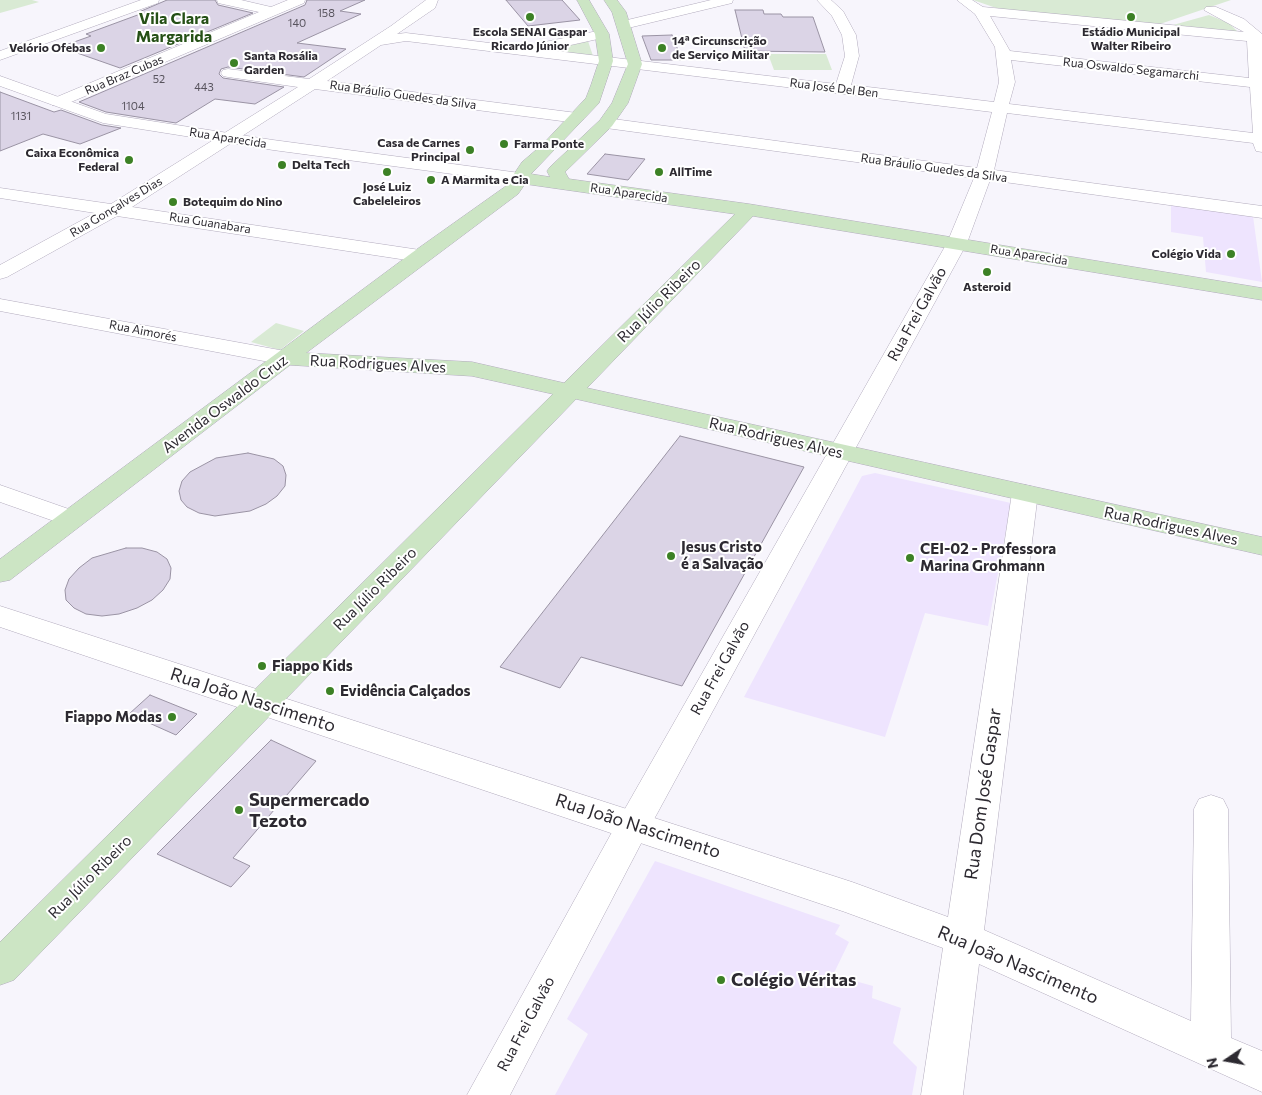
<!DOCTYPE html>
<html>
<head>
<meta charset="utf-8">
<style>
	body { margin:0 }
	#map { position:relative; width:1262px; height:1095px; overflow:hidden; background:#f7f5fc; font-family:Commissioner,sans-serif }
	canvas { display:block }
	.north { position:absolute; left:1202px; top:1035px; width:50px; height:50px; -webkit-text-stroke:4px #fff; paint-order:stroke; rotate:258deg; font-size:14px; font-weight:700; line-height:20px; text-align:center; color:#2d2a31 }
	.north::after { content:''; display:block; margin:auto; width:18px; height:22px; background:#2d2a31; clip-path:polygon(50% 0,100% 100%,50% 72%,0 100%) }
</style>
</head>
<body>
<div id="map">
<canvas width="1262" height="1095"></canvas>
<div class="north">N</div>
</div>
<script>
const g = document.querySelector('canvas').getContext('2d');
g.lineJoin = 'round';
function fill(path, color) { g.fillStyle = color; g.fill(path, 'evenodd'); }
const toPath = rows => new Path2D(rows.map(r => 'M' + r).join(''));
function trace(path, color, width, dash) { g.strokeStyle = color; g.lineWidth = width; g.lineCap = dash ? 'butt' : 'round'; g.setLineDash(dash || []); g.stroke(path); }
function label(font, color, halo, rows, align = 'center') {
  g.font = font + ' Commissioner,sans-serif'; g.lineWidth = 4; g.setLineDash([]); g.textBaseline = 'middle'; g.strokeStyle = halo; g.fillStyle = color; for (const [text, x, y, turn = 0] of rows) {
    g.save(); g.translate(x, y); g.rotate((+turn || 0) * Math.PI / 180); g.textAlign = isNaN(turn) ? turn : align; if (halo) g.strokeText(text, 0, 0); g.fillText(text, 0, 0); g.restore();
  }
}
const built = toPath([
	[1171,203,1253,216,1262,282,1206,272,1203,237,1171,232],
	[875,473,1011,503,988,626,925,613,885,737,744,697,862,476],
	[655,861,840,925,835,934,849,942,833,975,873,986,872,998,901,1008,893,1043,917,1067,912,1095,555,1095,588,1034,567,1019]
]);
const green = toPath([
	[0,0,32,0,39,2,0,13],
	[973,0,1231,0,1160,24,1005,11],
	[1209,15,1229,23,1238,32,1173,25],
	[588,41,593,56,547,51],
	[768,54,826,54,832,70,774,70],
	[276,323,304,331,280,350,251,342]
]);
const building = toPath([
	[167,0,215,0,218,5,253,13,120,68,60,47,91,36,86,34,143,13,139,12,167,0],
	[307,0,365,0,340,11,361,14,297,43,346,49,304,77,228,67,221,69,219,74,223,78,284,87,255,104,215,99,176,123,106,112,79,102,305,5,307,0],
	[506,0,562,0,580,20,528,26,506,0],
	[735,10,763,10,764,14,781,14,783,17,813,17,825,52,745,51,735,10],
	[672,35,682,60,651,60,642,36,672,35],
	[0,92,54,112,61,110,102,125,121,128,80,144,43,134,0,151,0,92],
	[605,154,645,159,628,180,587,174,605,154],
	[680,436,804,467,682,686,581,657,560,688,500,667,680,436],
	[248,453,274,459,283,466,286,475,285,486,277,496,266,504,250,511,215,516,199,513,187,507,181,500,179,491,182,481,190,472,216,458,248,453],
	[126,548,142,548,157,552,167,559,171,568,170,579,163,590,152,600,137,608,119,614,102,616,86,614,74,608,66,600,65,590,69,579,79,568,92,558,126,548],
	[150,695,197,714,176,735,129,714,150,695],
	[271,740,316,761,233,858,250,866,231,887,157,854,271,740]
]);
const minor = toPath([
	[141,0,159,0,158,3,0,60,0,51,141,0],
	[217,0,241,0,271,7,288,0,305,0,304,3,64,105,52,105,50,102,52,99,259,12,218,3,217,0],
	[426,0,438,0,435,8,397,34,406,33,540,49,538,46,540,43,602,30,609,34,607,37,548,50,836,84,845,56,842,35,832,16,817,0,831,0,843,11,856,35,859,56,851,85,994,102,999,82,995,47,975,14,957,0,972,0,983,7,1244,32,1204,10,1206,7,1216,7,1244,19,1262,34,1262,152,1256,151,1253,143,1007,113,994,170,1262,206,1262,218,990,180,967,243,964,247,957,249,950,247,947,243,974,178,606,128,598,123,606,118,977,168,992,112,406,41,381,45,327,81,577,113,585,118,577,123,315,89,132,207,420,250,427,252,430,256,427,260,420,262,117,216,7,277,0,279,0,265,95,213,0,198,0,188,111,204,298,87,228,77,223,76,221,73,223,70,228,69,309,79,391,26,426,0],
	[990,16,1247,41,1249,78,1010,51,990,16],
	[1011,60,1250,87,1253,133,1009,104,1015,82,1011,60],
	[0,299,285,351,293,353,296,358,293,363,285,365,0,311,0,299],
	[0,485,80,513,84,519,80,525,71,527,0,502,0,485],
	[1025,485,1034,487,1038,493,984,930,1191,1021,1194,809,1199,799,1211,795,1223,799,1228,809,1231,1038,1262,1051,1262,1092,979,964,963,1095,921,1095,943,948,845,912,0,627,0,606,852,882,948,917,1012,493,1016,487,1025,485]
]);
const tertiary = toPath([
	[711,0,733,0,732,3,624,29,617,25,619,22,711,0],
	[0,76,106,114,273,140,520,173,526,174,529,178,526,182,520,183,273,150,103,123,0,86,0,76],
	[957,237,964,239,967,243,646,834,510,1095,467,1095,622,814,947,243,950,239,957,237]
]);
const secondary = toPath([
	[577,0,589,0,609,34,613,61,599,103,531,174,550,177,547,171,550,167,600,120,612,103,628,64,612,12,604,0,617,0,626,12,642,64,628,103,612,126,565,172,569,179,749,204,1262,288,1262,300,753,216,587,388,1262,537,1262,555,576,399,14,980,0,985,0,942,553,394,472,376,290,365,10,580,0,582,0,559,413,252,506,186,522,162,543,144,586,98,591,85,599,61,595,34,577,0],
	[525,184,735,214,564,383,472,362,306,353,518,194,525,184]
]);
const markers = [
	[530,17,5,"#3c8125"],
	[1131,17,5,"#3c8125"],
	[101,48,5,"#3c8125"],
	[662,48,5,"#3c8125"],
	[234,63,5,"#3c8125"],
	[504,144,5,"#3c8125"],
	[470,150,5,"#3c8125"],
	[129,160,5,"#3c8125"],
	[282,165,5,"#3c8125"],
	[387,172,5,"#3c8125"],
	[659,172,5,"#3c8125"],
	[431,180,5,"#3c8125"],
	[173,202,5,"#3c8125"],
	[1231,254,5,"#3c8125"],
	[987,272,5,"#3c8125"],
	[671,556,5,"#3c8125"],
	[910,558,5,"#3c8125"],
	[262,666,5,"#3c8125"],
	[330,691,5,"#3c8125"],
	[172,717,5,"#3c8125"],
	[239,810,5,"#3c8125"],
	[721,980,5,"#3c8125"]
];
const farNumbernames = [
	["158",326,13],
	["140",297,23],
	["52",159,79],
	["443",204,87],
	["1104",133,106],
	["1131",21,116]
];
const farPoinames = [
	["Escola SENAI Gaspar",530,32,"center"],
	["Ricardo Júnior",530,46,"center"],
	["Estádio Municipal",1131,32,"center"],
	["Walter Ribeiro",1131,46,"center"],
	["14ª Circunscrição",672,41],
	["de Serviço Militar",672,55],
	["Velório Ofebas",91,48,"right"],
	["Santa Rosália",244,56],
	["Garden",244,70],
	["Casa de Carnes",460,143,"right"],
	["Principal",460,157,"right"],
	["Farma Ponte",514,144],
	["Caixa Econômica",119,153,"right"],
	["Federal",119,167,"right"],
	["Delta Tech",292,165],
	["AllTime",669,172],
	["A Marmita e Cia",441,180],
	["José Luiz",387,187,"center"],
	["Cabeleleiros",387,201,"center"],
	["Botequim do Nino",183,202],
	["Colégio Vida",1221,254,"right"],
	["Asteroid",987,287,"center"]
];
const farStreetnames = [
	["Rua Oswaldo Segamarchi",1131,69,6],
	["Rua Braz Cubas",124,75,-23],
	["Rua José Del Ben",834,88,7],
	["Rua Bráulio Guedes da Silva",403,95,8],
	["Rua Aparecida",228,138,9],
	["Rua Bráulio Guedes da Silva",934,168,8],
	["Rua Aparecida",629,193,8],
	["Rua Gonçalves Dias",116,207,-31],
	["Rua Guanabara",210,223,9],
	["Rua Aparecida",1029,255,9],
	["Rua Aimorés",143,331,11]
];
const streetNames = [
	["Rua Júlio Ribeiro",659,301,-45],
	["Rua Frei Galvão",917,314,-61],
	["Rua Rodrigues Alves",378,364,3],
	["Avenida Oswaldo Cruz",225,404,-37],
	["Rua Rodrigues Alves",776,438,13],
	["Rua Rodrigues Alves",1171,526,12],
	["Rua Júlio Ribeiro",375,589,-45],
	["Rua Frei Galvão",720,668,-61],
	["Rua Júlio Ribeiro",90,877,-45],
	["Rua Frei Galvão",526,1024,-62]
];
const poiNames = [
	["Jesus Cristo",681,547],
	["é a Salvação",681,564],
	["CEI-02 - Professora",920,549],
	["Marina Grohmann",920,566],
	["Fiappo Kids",272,666],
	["Evidência Calçados",340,691],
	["Fiappo Modas",162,717,"right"]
];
const farDistrictnames = [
	["Vila Clara",174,19],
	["Margarida",174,37]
];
const nearStreetnames = [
	["Rua João Nascimento",253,700,18],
	["Rua Dom José Gaspar",983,794,-82],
	["Rua João Nascimento",638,826,18],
	["Rua João Nascimento",1018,965,23]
];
const nearPoinames = [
	["Supermercado",249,800],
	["Tezoto",249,821],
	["Colégio Véritas",731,980]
];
fill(built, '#eee4fe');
fill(green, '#d9ead4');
fill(building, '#dbd4e6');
trace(building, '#9a93a4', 1);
trace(minor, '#b2abbd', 1);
trace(tertiary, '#b2abbd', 1);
trace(secondary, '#b2abbd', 1);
fill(minor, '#fff');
fill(tertiary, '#fff');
fill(secondary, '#cce5c4');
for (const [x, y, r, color] of markers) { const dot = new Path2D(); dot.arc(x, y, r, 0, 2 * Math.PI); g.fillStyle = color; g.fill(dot); trace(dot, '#fff', 2); }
label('11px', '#58545e', null, farNumbernames);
label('bold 12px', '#2d2a31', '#fff', farPoinames, 'left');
label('12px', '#2d2a31', '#fff', farStreetnames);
label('15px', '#2d2a31', '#fff', streetNames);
label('bold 15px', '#2d2a31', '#fff', poiNames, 'left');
label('bold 16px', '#255016', '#fff', farDistrictnames);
label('18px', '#2d2a31', '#fff', nearStreetnames);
label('bold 18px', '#2d2a31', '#fff', nearPoinames, 'left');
</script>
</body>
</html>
